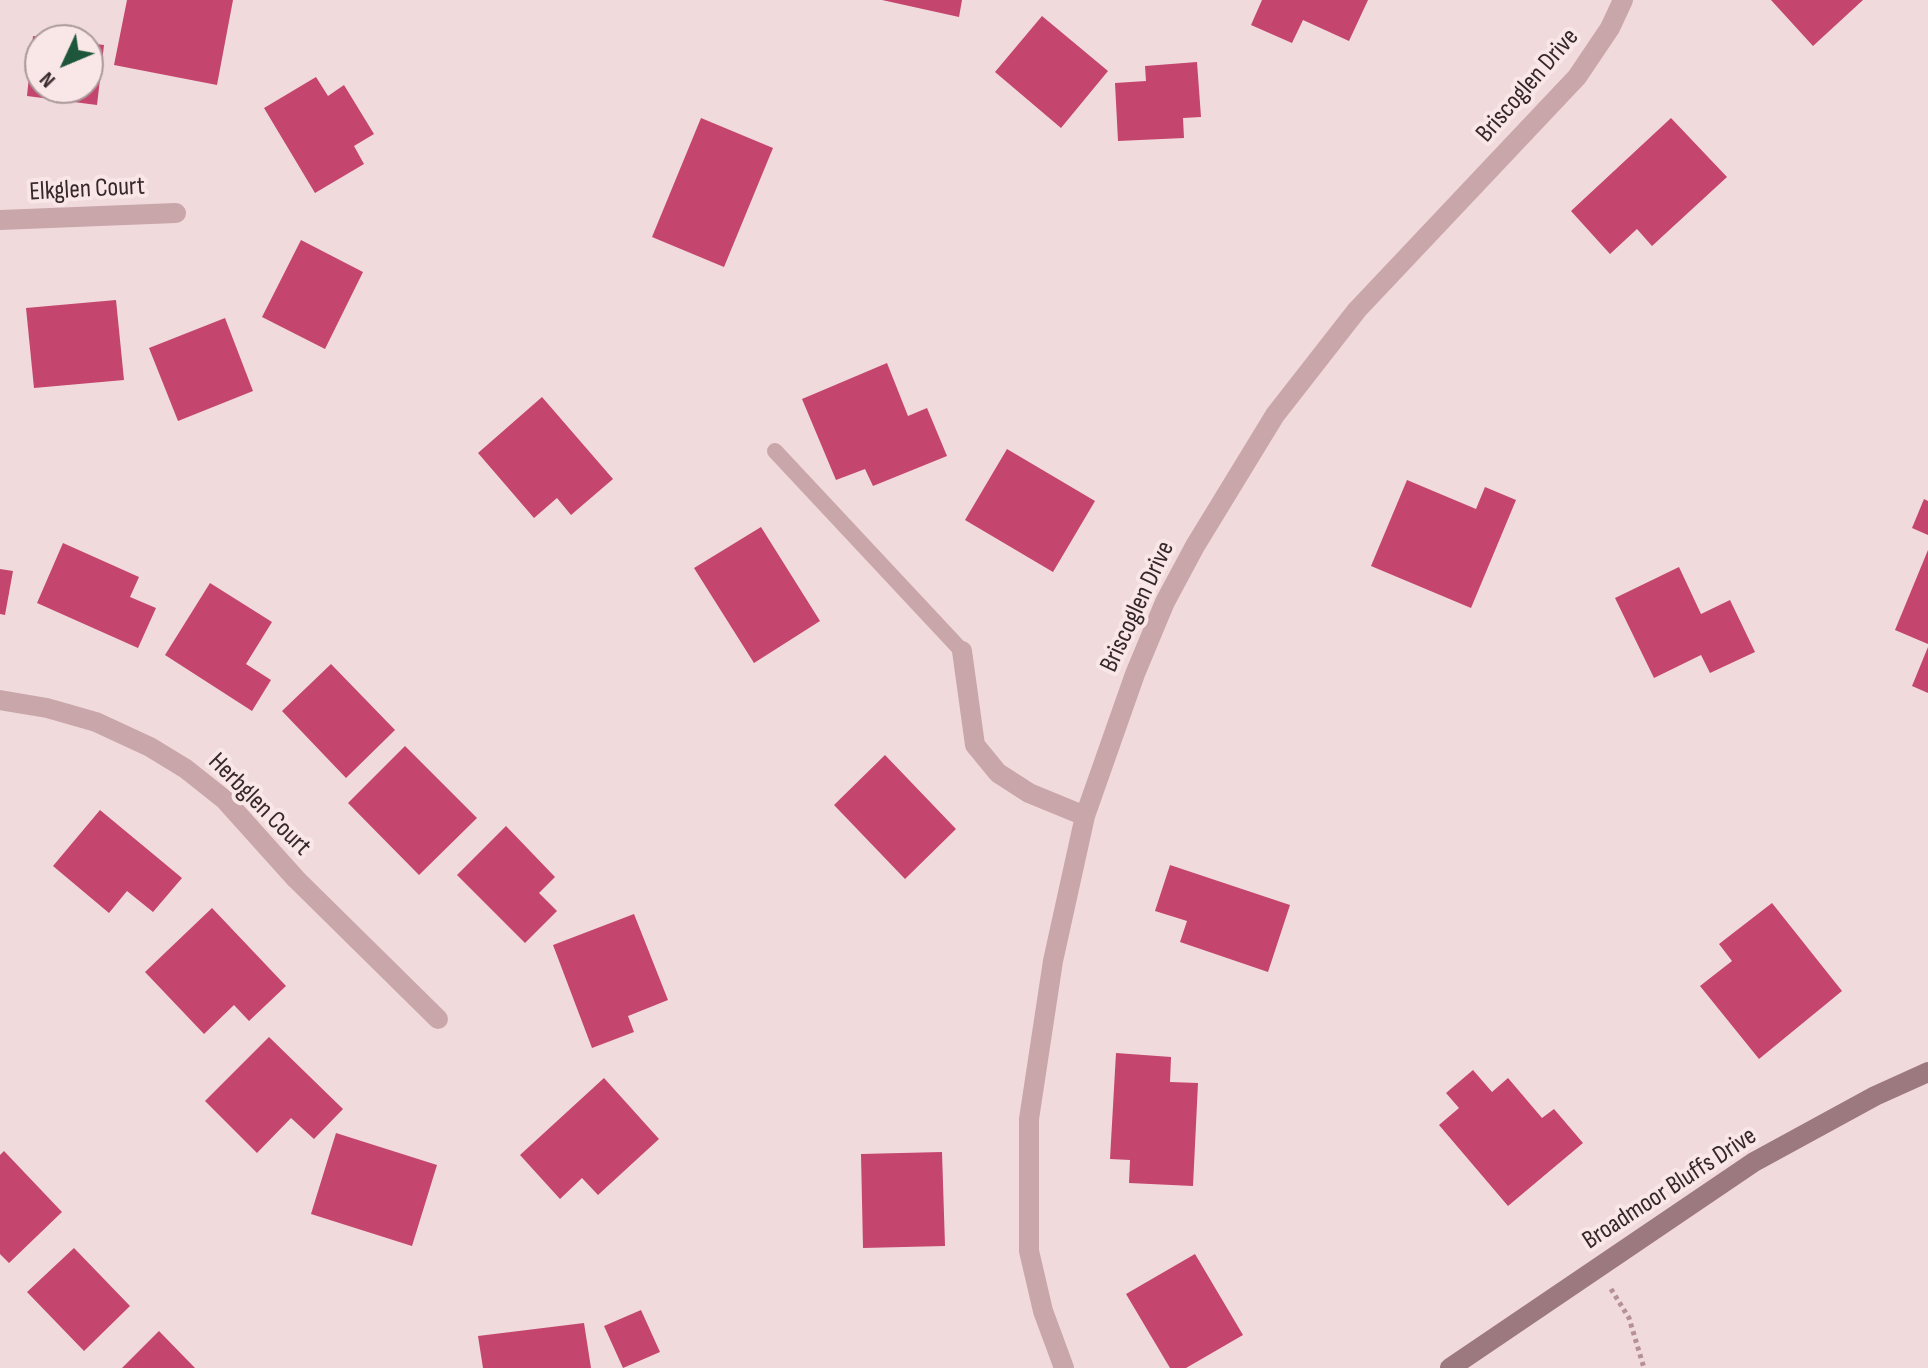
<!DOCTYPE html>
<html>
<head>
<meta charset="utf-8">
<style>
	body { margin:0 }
	#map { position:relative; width:1928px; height:1368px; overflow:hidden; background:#f1dadb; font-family:"Sofia Sans Condensed",sans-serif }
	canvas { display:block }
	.north { position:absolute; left:24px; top:24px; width:80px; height:80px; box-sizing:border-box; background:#f9e6e7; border:2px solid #ab9a9b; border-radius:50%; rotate:226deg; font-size:22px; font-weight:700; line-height:32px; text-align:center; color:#35272a }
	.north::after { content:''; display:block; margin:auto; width:28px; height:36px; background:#1d563a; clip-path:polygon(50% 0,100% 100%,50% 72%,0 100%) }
</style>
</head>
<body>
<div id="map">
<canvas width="1928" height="1368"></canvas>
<div class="north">N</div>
</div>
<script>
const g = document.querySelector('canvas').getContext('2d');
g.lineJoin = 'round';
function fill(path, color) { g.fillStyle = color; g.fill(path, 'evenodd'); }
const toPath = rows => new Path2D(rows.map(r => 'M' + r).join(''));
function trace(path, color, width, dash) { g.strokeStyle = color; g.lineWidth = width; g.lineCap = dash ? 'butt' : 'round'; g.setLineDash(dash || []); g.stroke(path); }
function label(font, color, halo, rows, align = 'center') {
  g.font = font + ' "Sofia Sans Condensed",sans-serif'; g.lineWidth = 8; g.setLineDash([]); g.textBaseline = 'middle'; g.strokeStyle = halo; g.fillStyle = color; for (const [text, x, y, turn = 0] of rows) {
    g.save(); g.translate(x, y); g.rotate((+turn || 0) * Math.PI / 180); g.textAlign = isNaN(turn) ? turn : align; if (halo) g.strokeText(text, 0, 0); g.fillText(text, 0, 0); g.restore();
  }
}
const building = toPath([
	[127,0,233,0,217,85,114,65],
	[882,0,962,0,959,17],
	[1262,0,1368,0,1349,41,1303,20,1292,43,1251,25],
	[1771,0,1863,0,1813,46],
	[1042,16,1108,71,1061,128,995,72],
	[33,36,51,38,40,40,40,88,88,88,88,43,104,45,97,105,27,96],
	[1197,62,1201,117,1183,118,1184,138,1118,141,1115,83,1146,81,1145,66],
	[316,77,328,96,344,85,374,134,354,146,364,164,315,193,264,108],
	[701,118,773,148,724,267,652,237],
	[1671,118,1727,177,1652,246,1637,229,1610,254,1571,211],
	[301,240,363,272,325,349,262,317],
	[116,300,124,380,34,388,26,308],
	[225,318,253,391,178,421,149,348],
	[887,363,908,416,927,408,947,456,873,486,865,469,836,480,802,399],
	[542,397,613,479,571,515,557,498,534,518,478,453],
	[1007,449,1095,501,1053,572,965,520],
	[1407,480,1476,509,1485,487,1516,500,1471,608,1371,566],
	[1924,499,1928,501,1928,535,1912,528],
	[761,527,820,621,754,663,694,568],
	[63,543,139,577,130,597,156,608,138,648,37,603],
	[1928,550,1928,644,1895,630],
	[1679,567,1701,614,1730,600,1755,652,1710,673,1701,655,1654,678,1615,598],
	[0,569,13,571,5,615,0,614],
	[210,583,272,622,246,664,271,680,252,711,165,655],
	[1928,647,1928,693,1912,686],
	[331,664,395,730,346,778,282,711],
	[405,746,477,818,419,875,348,803],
	[885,755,956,829,905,879,834,805],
	[100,810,182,878,153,912,127,891,109,913,53,866],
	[506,826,555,877,539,893,557,911,525,943,457,875],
	[1170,865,1290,905,1268,972,1180,942,1187,921,1155,911],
	[1772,903,1842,991,1759,1059,1700,986,1732,961,1719,944],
	[212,908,286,986,249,1021,234,1005,204,1034,145,972],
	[634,914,668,1000,628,1016,634,1032,592,1048,553,945],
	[269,1037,343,1109,314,1139,291,1118,257,1153,205,1101],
	[1116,1053,1171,1057,1170,1082,1198,1083,1193,1186,1129,1183,1130,1160,1110,1159],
	[1473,1070,1492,1092,1508,1078,1542,1118,1554,1109,1583,1143,1508,1206,1439,1125,1459,1108,1446,1093],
	[604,1078,659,1139,598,1195,582,1178,560,1199,520,1155],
	[336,1133,437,1165,412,1246,311,1214],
	[4,1151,62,1212,9,1263,0,1254,0,1155],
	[942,1152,945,1246,863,1248,861,1154],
	[74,1248,130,1306,84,1351,27,1292],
	[1195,1254,1243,1335,1186,1368,1170,1368,1126,1294],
	[641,1310,660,1352,623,1368,604,1326],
	[584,1323,591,1368,483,1368,478,1336],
	[159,1331,195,1368,122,1368]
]);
const path = toPath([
	[1611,1289,1629,1318,1644,1368]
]);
const lane = toPath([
	[775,451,962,651]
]);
const street = toPath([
	[0,220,176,213],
	[962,651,975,745,998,773,1029,793,1085,816],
	[0,700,47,708,96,722,150,747,186,769,225,800,296,879,438,1019],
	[1064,1368,1043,1311,1029,1251,1029,1119,1053,961,1085,816,1135,674,1165,602,1195,546,1275,415,1357,310,1577,77,1610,28,1623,0]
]);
const secondary = toPath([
	[1450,1368,1754,1162,1875,1096,1928,1072]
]);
const streetNames = [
	["Briscoglen Drive",1528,86,-49],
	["Elkglen Court",87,190,-3],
	["Briscoglen Drive",1138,607,-65],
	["Herbglen Court",259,805,45],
	["Broadmoor Bluffs Drive",1670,1189,-33]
];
fill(building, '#c4456e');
trace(path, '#b59095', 5, [4, 4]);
trace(lane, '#c9a6aa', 16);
trace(street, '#c9a6aa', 20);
trace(secondary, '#9c787f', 20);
label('26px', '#35272a', '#f9e6e7', streetNames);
</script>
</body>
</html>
